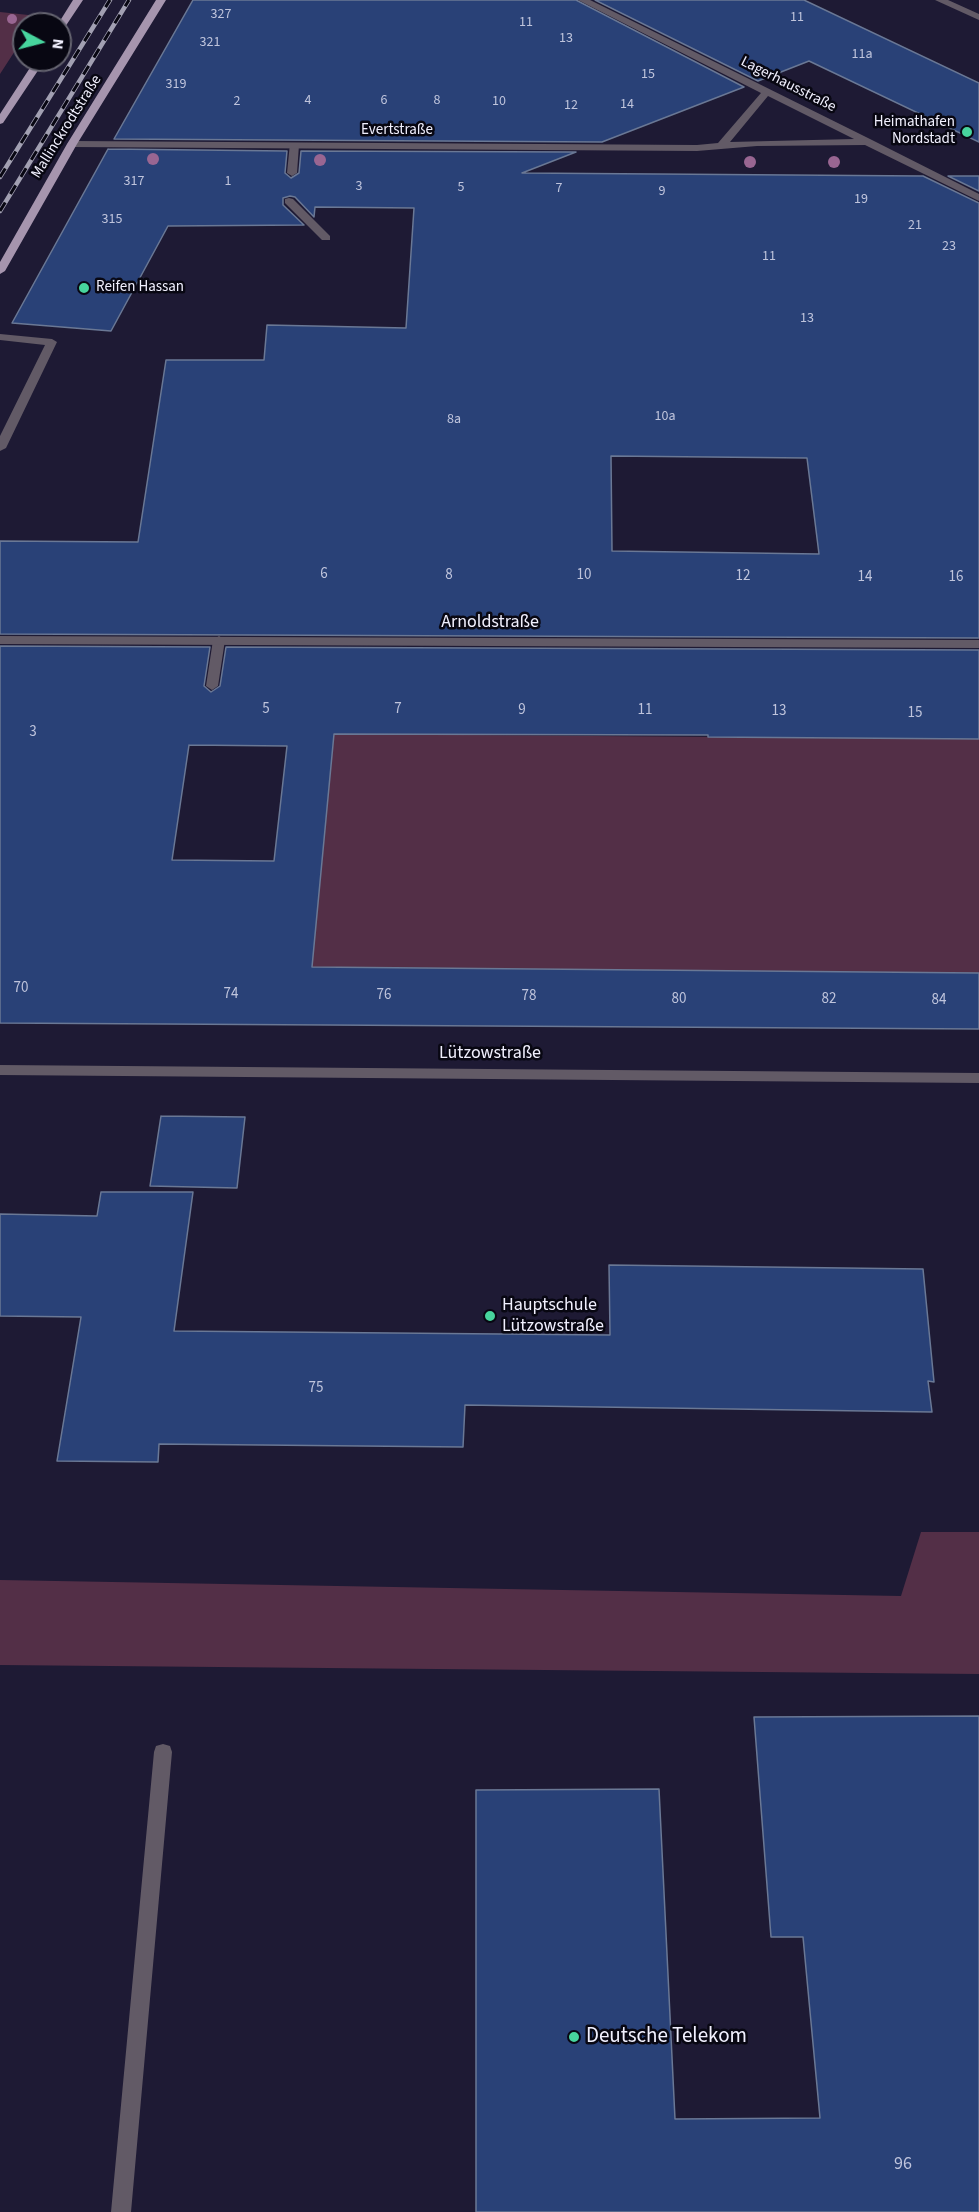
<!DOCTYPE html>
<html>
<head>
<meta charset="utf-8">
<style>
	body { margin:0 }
	#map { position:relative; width:979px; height:2212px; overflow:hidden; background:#1e1a34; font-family:"Source Sans 3",sans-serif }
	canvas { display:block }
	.north { position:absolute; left:12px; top:12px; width:60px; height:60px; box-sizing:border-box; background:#080712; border:2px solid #656470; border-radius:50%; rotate:97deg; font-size:16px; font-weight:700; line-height:24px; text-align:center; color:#f1f0fe }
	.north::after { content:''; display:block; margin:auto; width:21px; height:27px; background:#47d49d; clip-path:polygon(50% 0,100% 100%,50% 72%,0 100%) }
</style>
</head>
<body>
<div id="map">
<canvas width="979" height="2212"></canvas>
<div class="north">N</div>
</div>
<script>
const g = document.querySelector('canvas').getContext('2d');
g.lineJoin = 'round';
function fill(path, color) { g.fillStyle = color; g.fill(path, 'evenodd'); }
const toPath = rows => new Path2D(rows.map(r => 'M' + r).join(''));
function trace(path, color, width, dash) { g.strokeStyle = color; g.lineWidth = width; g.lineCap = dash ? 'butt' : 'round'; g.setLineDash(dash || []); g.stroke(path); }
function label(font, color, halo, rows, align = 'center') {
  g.font = font + ' "Source Sans 3",sans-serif'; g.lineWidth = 5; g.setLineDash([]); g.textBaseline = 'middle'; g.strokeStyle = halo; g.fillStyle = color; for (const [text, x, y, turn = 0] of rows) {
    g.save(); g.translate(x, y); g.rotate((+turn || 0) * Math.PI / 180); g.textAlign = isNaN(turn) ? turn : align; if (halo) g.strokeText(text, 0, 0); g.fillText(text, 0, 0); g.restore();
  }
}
const green = toPath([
	[0,12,38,16,32,24,24,24,24,37,0,74],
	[334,734,979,739,979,973,312,967,312,960,168,890,319,891],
	[921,1532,979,1532,979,1674,0,1665,0,1580,901,1596]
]);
const building = toPath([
	[193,0,576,0,744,87,602,142,114,139,193,0],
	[595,0,804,0,979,83,979,142,809,61,758,81,595,0],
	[108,149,287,151,285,173,291,178,299,173,301,151,576,152,522,173,923,176,979,203,979,638,0,634,0,541,138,542,166,360,264,360,267,325,406,328,414,208,315,207,314,217,295,197,290,196,283,198,283,205,304,225,168,226,111,331,12,323,108,149],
	[611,456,807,458,819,554,612,551,611,456],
	[948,176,979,176,979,191,948,176],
	[0,646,210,647,204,686,211,692,220,686,226,647,979,650,979,739,708,737,708,735,334,734,312,967,979,973,979,1029,0,1023,0,646],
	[189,745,287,746,274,861,172,860,189,745],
	[161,1116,245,1117,237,1188,150,1186,161,1116],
	[101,1192,193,1192,174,1331,610,1335,609,1265,923,1269,934,1382,928,1381,932,1412,465,1405,463,1447,159,1444,158,1462,57,1461,81,1317,0,1316,0,1214,97,1216,101,1192],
	[979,1716,979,2212,476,2212,476,1790,659,1789,675,2119,820,2118,803,1937,771,1937,754,1717,979,1716]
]);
const lane = toPath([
	[290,143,299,145,297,173,292,176,287,173,290,143],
	[289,198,293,199,330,236,330,240,322,240,285,203,285,199,289,198],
	[0,334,52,339,57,342,6,448,0,451,0,436,45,345,0,340,0,334],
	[219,636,225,640,218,686,212,690,206,686,213,640,219,636],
	[163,1744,170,1746,172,1752,131,2212,111,2212,154,1752,156,1746,163,1744]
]);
const street = toPath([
	[578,0,590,0,872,140,979,194,979,201,865,145,757,146,697,151,72,147,67,144,72,141,697,145,718,143,761,93,578,0],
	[768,96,854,139,730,142,768,96],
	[935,0,948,0,979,14,979,20,935,0],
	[0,636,979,640,979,648,0,644,0,636],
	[0,1065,979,1073,979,1083,0,1075,0,1065]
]);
const primary = toPath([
	[73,0,83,0,63,30,60,31,60,24,58,24,73,0],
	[156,0,166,0,77,144,5,271,0,274,0,262,67,144,156,0],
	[35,60,45,60,3,123,0,124,0,114,35,60]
]);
const rail = toPath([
	[0,177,110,0],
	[0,211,129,0]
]);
const trees = [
	[12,19,5],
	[153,159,6],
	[320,160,6],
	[750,162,6],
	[834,162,6]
];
const markers = [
	[967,132,6,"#47d49d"],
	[84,288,6,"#47d49d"],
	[490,1316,6,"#47d49d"],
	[574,2037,6,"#47d49d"]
];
const farNumbernames = [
	["327",221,15],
	["11",797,18],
	["11",526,23],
	["13",566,39],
	["321",210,43],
	["11a",862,55],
	["15",648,75],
	["319",176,85],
	["4",308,101],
	["6",384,101],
	["8",437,101],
	["2",237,102],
	["10",499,102],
	["14",627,105],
	["12",571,106],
	["317",134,182],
	["1",228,182],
	["3",359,187],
	["5",461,188],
	["7",559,189],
	["9",662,192],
	["19",861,200],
	["315",112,220],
	["21",915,226],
	["23",949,247],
	["11",769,257],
	["13",807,319],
	["10a",665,417],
	["8a",454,420]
];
const farStreetnames = [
	["Lagerhausstraße",788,85,27],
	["Mallinckrodtstraße",67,127,-58],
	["Evertstraße",397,131]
];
const farPoinames = [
	["Heimathafen",955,123],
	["Nordstadt",955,140],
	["Reifen Hassan",96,288,"left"]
];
const numberNames = [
	["6",324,575],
	["8",449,576],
	["10",584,576],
	["12",743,577],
	["14",865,578],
	["16",956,578],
	["5",266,710],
	["7",398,710],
	["9",522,711],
	["11",645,711],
	["13",779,712],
	["15",915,714],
	["3",33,733],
	["70",21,989],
	["74",231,995],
	["76",384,996],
	["78",529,997],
	["80",679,1000],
	["82",829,1000],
	["84",939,1001],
	["75",316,1389]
];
const streetNames = [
	["Arnoldstraße",490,623],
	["Lützowstraße",490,1054]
];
const poiNames = [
	["Hauptschule",502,1306],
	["Lützowstraße",502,1327]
];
const nearNumbernames = [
	["96",903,2165]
];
const nearPoinames = [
	["Deutsche Telekom",586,2037]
];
fill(green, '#532f47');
fill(building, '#294177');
trace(building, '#6a7895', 1.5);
fill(lane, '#625a66');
fill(street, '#625a66');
fill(primary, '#a695ae');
trace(rail, '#a2a0b2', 4.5);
trace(rail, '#080712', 3, [10]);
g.fillStyle = '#996692';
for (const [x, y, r] of trees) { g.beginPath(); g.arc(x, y, r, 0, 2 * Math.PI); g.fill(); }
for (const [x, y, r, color] of markers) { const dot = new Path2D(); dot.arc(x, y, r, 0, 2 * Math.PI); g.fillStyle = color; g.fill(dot); trace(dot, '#080712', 2); }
label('14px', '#bfc4dc', null, farNumbernames);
label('15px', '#f1f0fe', '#080712', farStreetnames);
label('15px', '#f1f0fe', '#080712', farPoinames, 'right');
label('15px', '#bfc4dc', null, numberNames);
label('18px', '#f1f0fe', '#080712', streetNames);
label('18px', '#f1f0fe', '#080712', poiNames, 'left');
label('18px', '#bfc4dc', null, nearNumbernames);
label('21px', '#f1f0fe', '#080712', nearPoinames, 'left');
</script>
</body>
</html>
